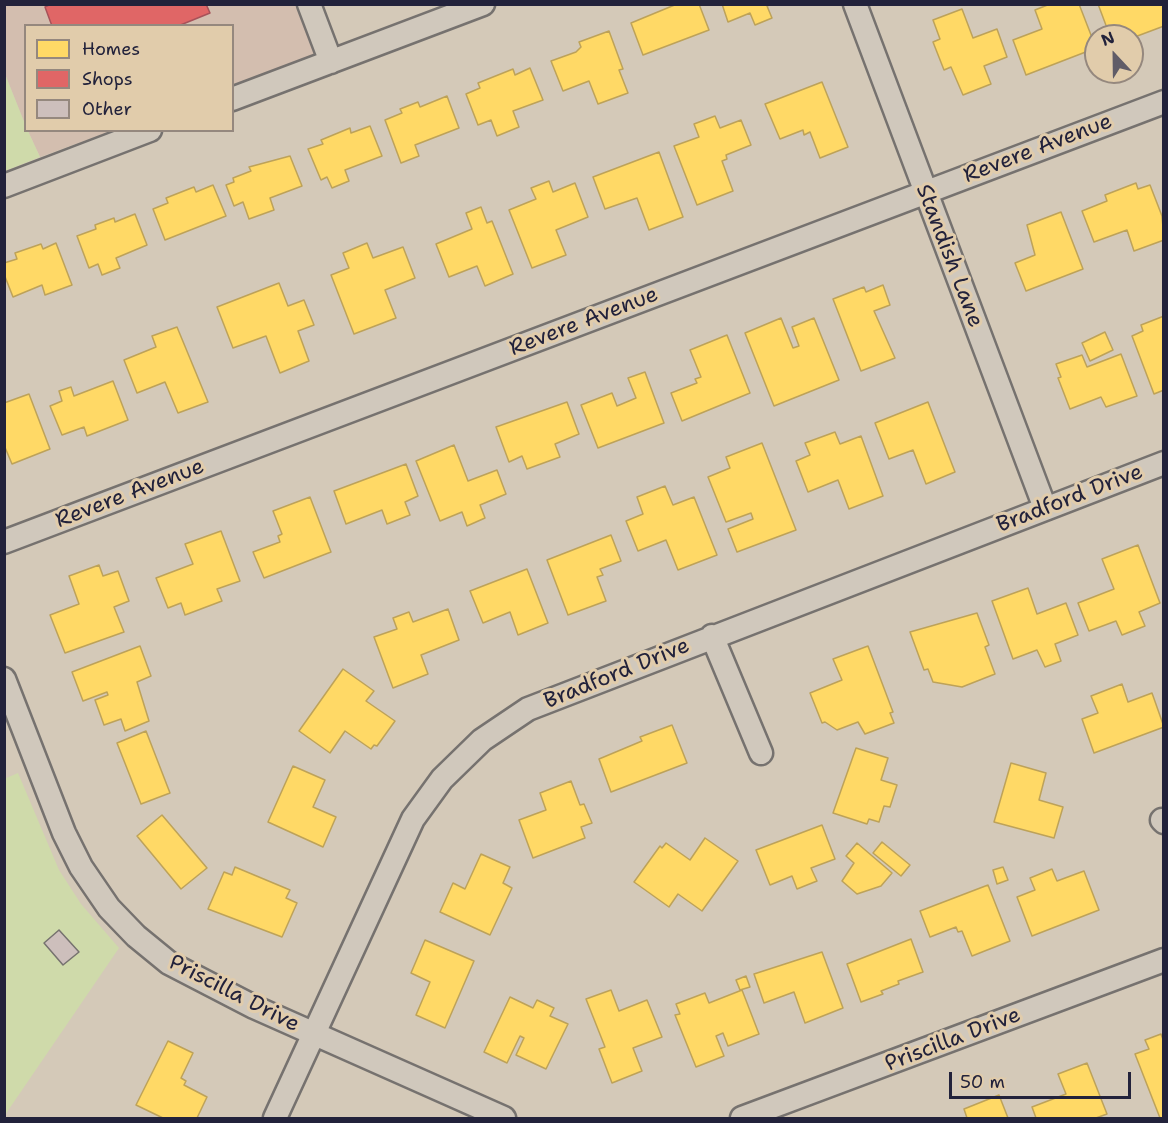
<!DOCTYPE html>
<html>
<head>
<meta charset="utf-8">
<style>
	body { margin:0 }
	#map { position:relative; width:1168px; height:1123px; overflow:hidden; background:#d4c9b8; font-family:"Shantell Sans",sans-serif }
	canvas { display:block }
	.frame { position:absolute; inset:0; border:6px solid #22223b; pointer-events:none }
	.legend { position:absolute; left:24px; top:24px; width:210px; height:108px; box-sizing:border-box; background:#e1ccab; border:2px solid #95887e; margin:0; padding:8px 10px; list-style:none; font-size:18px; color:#22223b }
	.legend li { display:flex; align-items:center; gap:12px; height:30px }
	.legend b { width:30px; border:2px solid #95887e }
	.north { position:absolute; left:1084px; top:24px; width:60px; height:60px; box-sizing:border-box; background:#e1ccab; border:2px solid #95887e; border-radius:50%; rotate:338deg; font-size:16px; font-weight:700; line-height:24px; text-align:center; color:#22223b }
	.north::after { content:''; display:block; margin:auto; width:21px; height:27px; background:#605c67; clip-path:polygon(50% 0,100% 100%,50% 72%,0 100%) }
	.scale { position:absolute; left:949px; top:1072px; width:182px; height:27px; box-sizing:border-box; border:3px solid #22223b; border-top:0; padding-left:8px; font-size:18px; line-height:21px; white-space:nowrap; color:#22223b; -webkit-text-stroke:4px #e1ccab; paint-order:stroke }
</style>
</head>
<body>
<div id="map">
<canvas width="1168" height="1123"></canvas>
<div class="frame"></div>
<ul class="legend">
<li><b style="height:16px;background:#ffd966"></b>Homes</li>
<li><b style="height:16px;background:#e06666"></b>Shops</li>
<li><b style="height:16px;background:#cdbfbc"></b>Other</li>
</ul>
<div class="north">N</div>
<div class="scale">50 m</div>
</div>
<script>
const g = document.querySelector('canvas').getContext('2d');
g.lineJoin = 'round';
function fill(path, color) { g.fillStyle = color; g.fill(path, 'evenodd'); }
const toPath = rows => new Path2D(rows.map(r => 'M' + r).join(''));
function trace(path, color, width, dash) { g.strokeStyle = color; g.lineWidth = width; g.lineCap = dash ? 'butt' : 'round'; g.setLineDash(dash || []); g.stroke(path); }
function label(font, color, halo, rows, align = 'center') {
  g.font = font + ' "Shantell Sans",sans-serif'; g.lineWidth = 6; g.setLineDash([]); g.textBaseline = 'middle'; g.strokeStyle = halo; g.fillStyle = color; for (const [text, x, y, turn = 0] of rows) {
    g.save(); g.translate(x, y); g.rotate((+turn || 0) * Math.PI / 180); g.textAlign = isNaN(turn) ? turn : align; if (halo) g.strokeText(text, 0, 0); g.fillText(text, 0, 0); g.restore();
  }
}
const built = toPath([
	[4,5,295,5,315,54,233,85,232,26,26,26,25,124,5,74],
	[28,131,111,131,40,157]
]);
const green = toPath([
	[5,74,25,124,26,130,28,131,40,157,5,171],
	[18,773,59,870,81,904,119,948,5,1115,4,779]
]);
const homes = toPath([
	[677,4,699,4,709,30,643,55,631,23,677,4],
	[722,4,772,4,767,6,772,18,755,25,750,13,728,22,722,4],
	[1050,4,1079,4,1096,48,1026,75,1013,40,1042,29,1035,10,1050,4],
	[1098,4,1164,4,1164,26,1132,38,1110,36,1098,4],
	[962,9,973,38,997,29,1007,57,984,66,991,84,963,95,951,67,944,70,933,42,940,39,933,20,962,9],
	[609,31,623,69,619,70,628,93,598,104,589,81,563,91,551,61,576,52,581,47,579,42,609,31],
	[530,68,543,100,513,111,519,127,497,136,491,120,478,125,466,94,480,88,478,83,513,69,515,75,530,68],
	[822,82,848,147,820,158,810,132,804,135,803,130,780,139,765,104,822,82],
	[447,96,459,128,415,145,419,156,401,163,385,120,402,113,400,109,418,102,420,107,447,96],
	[715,116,720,128,741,120,751,145,726,155,727,159,722,161,733,191,697,205,674,146,699,137,694,124,715,116],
	[370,126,382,156,345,170,349,181,332,188,327,177,321,180,308,149,323,144,321,140,350,128,351,133,370,126],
	[659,152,683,217,649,230,637,198,605,209,593,177,659,152],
	[290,156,302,186,270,198,274,210,249,219,243,202,234,206,226,185,234,182,233,178,251,171,249,167,290,156],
	[549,181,553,192,575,183,588,217,556,230,566,255,532,268,509,210,536,199,531,188,549,181],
	[1136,183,1138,189,1150,185,1162,216,1164,240,1134,251,1127,230,1094,242,1082,211,1107,201,1105,195,1136,183],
	[213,185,226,216,165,240,153,209,168,203,166,198,194,187,196,192,213,185],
	[481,207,487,223,492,221,513,274,485,286,477,266,449,277,436,244,472,229,466,213,481,207],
	[1061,212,1083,269,1026,291,1015,263,1035,255,1027,225,1061,212],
	[135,214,147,245,116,258,120,268,102,275,98,264,89,268,77,236,96,229,95,225,114,218,115,222,135,214],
	[56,243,72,285,45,295,42,285,13,297,4,274,4,263,17,259,15,253,41,244,43,249,56,243],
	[367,243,373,258,403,247,415,278,385,290,396,318,354,334,331,275,349,268,343,253,367,243],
	[279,283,288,306,304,300,314,325,298,331,309,361,280,373,266,336,233,348,217,307,279,283],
	[883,285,890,305,874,311,895,358,861,371,833,299,864,287,866,292,883,285],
	[1164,316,1164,390,1154,394,1132,336,1143,331,1141,325,1164,316],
	[781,318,793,348,799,346,792,327,814,318,839,380,774,406,745,333,781,318],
	[177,327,208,402,178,413,165,382,137,393,124,360,156,347,152,336,177,327],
	[1105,332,1113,350,1090,361,1082,343,1105,332],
	[727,335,750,393,682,421,671,393,697,383,695,379,701,377,690,350,727,335],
	[1121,354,1137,396,1106,407,1101,397,1070,409,1058,378,1061,377,1056,364,1082,355,1087,367,1121,354],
	[645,372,664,423,598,448,581,405,612,393,617,406,636,398,628,378,645,372],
	[113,381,128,420,87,436,84,427,62,435,50,406,62,401,59,391,71,387,74,396,113,381],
	[29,394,50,449,12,464,4,445,4,403,29,394],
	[567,402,579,434,555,444,560,457,527,469,522,456,509,462,496,427,567,402],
	[928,402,955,472,926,484,913,450,889,459,875,423,928,402],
	[835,432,840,444,861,436,883,496,849,509,838,480,808,492,796,461,810,455,805,443,835,432],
	[762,443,796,530,737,552,728,529,753,519,751,513,726,522,708,477,730,468,726,457,762,443],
	[454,445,468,481,497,470,506,494,480,505,485,518,467,526,462,512,440,521,416,461,454,445],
	[406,464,418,496,405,502,410,515,387,524,382,510,346,524,334,491,406,464],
	[665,486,673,505,694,497,717,555,678,570,666,540,638,551,626,521,643,514,637,497,665,486],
	[310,497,331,552,264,578,253,552,280,542,278,536,282,534,273,511,310,497],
	[221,531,240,581,217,589,222,601,185,615,181,603,168,608,156,578,193,564,185,544,221,531],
	[611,535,621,561,600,569,603,575,597,577,606,601,568,615,547,560,611,535],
	[1138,545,1160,603,1139,612,1145,626,1122,635,1116,621,1089,631,1078,603,1114,589,1102,559,1138,545],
	[99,565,103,576,118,571,129,601,114,607,124,632,65,653,50,615,79,604,69,576,99,565],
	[527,569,548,623,518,635,510,612,483,623,470,591,527,569],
	[1028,588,1037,614,1066,603,1078,635,1055,644,1061,661,1045,667,1037,650,1013,659,992,601,1028,588],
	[448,609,459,640,421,655,428,674,393,688,374,637,397,629,393,618,409,612,413,622,448,609],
	[977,613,989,645,985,647,995,674,962,687,933,682,928,669,924,670,910,632,977,613],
	[140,646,151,676,137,682,149,721,125,731,121,719,104,725,95,700,108,695,107,692,83,701,72,672,140,646],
	[868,646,893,712,890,713,894,723,865,734,858,722,837,730,825,722,822,723,810,693,842,680,833,659,868,646],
	[343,669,374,691,366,701,395,721,377,746,374,745,371,749,345,731,330,753,299,731,343,669],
	[1122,684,1128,702,1152,693,1164,727,1094,753,1082,719,1098,713,1091,696,1122,684],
	[672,725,687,763,611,792,599,759,642,741,640,737,672,725],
	[146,731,170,793,141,804,117,743,146,731],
	[856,748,888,758,881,780,897,785,890,807,884,806,879,822,869,819,867,824,833,813,856,748],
	[1011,763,1046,773,1039,800,1063,807,1054,838,994,822,1011,763],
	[293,766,325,780,313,807,336,817,323,847,268,822,293,766],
	[571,781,580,805,584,804,592,823,581,827,585,838,533,858,519,820,546,810,540,793,571,781],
	[162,815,207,868,181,889,137,836,162,815],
	[822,825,835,859,811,868,817,881,797,889,792,876,770,885,756,850,822,825],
	[705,838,738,861,702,911,678,894,669,907,634,882,660,846,662,848,666,843,690,860,705,838],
	[882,842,910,865,901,876,873,853,882,842],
	[857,843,892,873,881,886,857,894,842,881,854,863,846,856,857,843],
	[481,854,510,867,503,883,512,888,490,935,440,912,453,883,465,889,481,854],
	[235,867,290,890,286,898,297,903,282,937,208,909,224,872,232,875,235,867],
	[1003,867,1008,880,997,884,993,870,1003,867],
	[1052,869,1057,881,1084,871,1099,910,1032,936,1017,897,1035,890,1030,878,1052,869],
	[988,885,1010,941,972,956,962,931,958,932,956,927,930,937,920,911,988,885],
	[911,939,923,972,898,981,899,984,881,991,883,994,861,1002,847,964,911,939],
	[425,940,474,961,445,1028,416,1015,430,982,411,973,425,940],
	[822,952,843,1008,805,1023,794,992,764,1003,754,974,822,952],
	[746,976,750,987,740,990,736,980,746,976],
	[611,990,619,1011,647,1000,662,1037,633,1048,642,1071,612,1083,599,1049,605,1047,586,999,611,990],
	[742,990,759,1034,728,1046,723,1033,716,1036,724,1056,696,1067,675,1015,680,1014,676,1004,705,993,709,1003,742,990],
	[510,997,533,1008,537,1000,554,1008,550,1016,568,1024,546,1069,516,1055,524,1038,520,1036,507,1063,484,1052,510,997],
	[1161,1034,1164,1042,1164,1118,1160,1118,1135,1054,1149,1049,1145,1040,1161,1034],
	[168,1041,193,1053,181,1078,186,1081,184,1085,207,1097,197,1118,163,1118,136,1105,168,1041],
	[1087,1063,1107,1114,1096,1118,1036,1118,1032,1107,1066,1094,1058,1074,1087,1063],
	[999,1095,1008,1118,967,1118,964,1109,999,1095]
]);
const shops = toPath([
	[51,4,206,4,210,13,178,26,52,26,45,7,51,4]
]);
const building = toPath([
	[59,930,79,952,63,965,44,943,59,930]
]);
const minor = toPath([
	[309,4,331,62],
	[855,4,1045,508],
	[232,99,483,4],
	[4,186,150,130],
	[4,542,1164,102],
	[712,636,761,753],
	[4,679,64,833,81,867,109,908,136,936,169,963,254,1007,504,1118],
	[1162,820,1164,822],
	[275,1118,413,819,442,779,482,740,528,709,1164,463],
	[742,1118,1164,960]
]);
const streetNames = [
	["Revere Avenue",1038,149,-21],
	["Standish Lane",949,256,69],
	["Revere Avenue",584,322,-21],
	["Revere Avenue",130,494,-21],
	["Bradford Drive",1070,499,-21],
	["Bradford Drive",617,674,-22],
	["Priscilla Drive",234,994,27],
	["Priscilla Drive",953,1040,-21]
];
fill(built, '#d3beaf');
fill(green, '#cfdaaa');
fill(homes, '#ffd966');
trace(homes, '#bda259', 1.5);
fill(shops, '#e06666');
trace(shops, '#a75259', 1.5);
fill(building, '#cdbfbc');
trace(building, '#76726f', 1.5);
trace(minor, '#76726f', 27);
trace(minor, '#d0c8bc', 22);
label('22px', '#22223b', '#e1ccab', streetNames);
</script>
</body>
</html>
